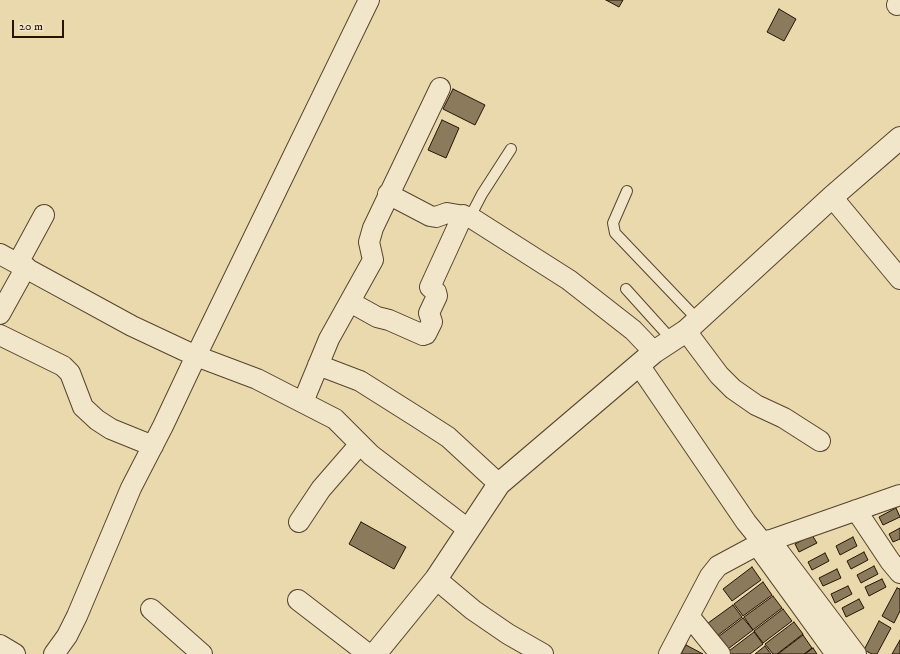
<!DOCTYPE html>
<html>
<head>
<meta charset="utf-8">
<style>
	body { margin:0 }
	#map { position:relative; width:900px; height:654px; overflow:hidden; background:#e9d9ac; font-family:"IM FELL DW Pica",serif }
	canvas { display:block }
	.scale { position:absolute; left:12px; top:20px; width:52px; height:18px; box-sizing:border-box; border:2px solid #261304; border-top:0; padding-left:5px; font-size:12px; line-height:14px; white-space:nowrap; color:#261304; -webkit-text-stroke:3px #f1e6c9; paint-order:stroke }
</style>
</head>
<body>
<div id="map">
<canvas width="900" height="654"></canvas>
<div class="scale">20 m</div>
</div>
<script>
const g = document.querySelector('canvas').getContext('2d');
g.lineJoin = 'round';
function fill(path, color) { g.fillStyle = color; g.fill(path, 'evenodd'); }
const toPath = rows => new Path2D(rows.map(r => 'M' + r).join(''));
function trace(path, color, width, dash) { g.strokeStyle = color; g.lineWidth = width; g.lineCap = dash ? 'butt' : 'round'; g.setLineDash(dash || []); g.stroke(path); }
const building = toPath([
	[606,0,623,0,619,7,606,0],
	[779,9,796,19,784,41,767,32,779,9],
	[453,89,485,105,475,125,443,109,453,89],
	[442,120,459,128,446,158,428,150,442,120],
	[896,508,900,517,883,525,879,517,896,508],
	[361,522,406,547,394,569,349,544,361,522],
	[900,528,900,539,893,542,889,534,900,528],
	[812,535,817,543,799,552,795,544,812,535],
	[853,537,857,546,840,555,836,546,853,537],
	[864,552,868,560,851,569,847,561,864,552],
	[825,553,829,561,812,570,808,562,825,553],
	[874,566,878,574,861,583,857,575,874,566],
	[752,567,761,580,732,601,723,589,752,567],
	[837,569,841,578,823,586,819,578,837,569],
	[882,579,886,587,869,596,865,587,882,579],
	[763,582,772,595,743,616,734,604,763,582],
	[848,586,852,594,835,603,831,594,848,586],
	[897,588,900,589,900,611,894,623,882,616,897,588],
	[773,596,782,608,753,630,744,617,773,596],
	[859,599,864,608,846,617,842,608,859,599],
	[733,605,742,617,713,639,704,626,733,605],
	[783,609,792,621,763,643,754,631,783,609],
	[743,618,753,630,724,652,714,640,743,618],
	[879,621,891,628,877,654,872,654,864,650,879,621],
	[794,622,803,634,777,654,773,654,765,644,794,622],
	[754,632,763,644,750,654,725,654,754,632],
	[803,635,812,648,804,654,778,654,803,635],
	[900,640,900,654,892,654,900,640],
	[686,645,703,654,681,654,686,645],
	[765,646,771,654,755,654,765,646],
	[813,648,817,654,805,654,813,648]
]);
const service = toPath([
	[627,191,613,223,615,233,698,320],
	[470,217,482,194,511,149],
	[626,289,672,340]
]);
const minor = toPath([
	[897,5,899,0],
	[388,194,430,216,436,217,447,213,470,217,569,280,633,330,654,352],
	[832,197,900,279],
	[0,254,132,326,196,356,257,379,335,419,371,455,469,530],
	[18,263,44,215],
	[350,302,377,317,389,320,423,335,426,334,432,322,429,313,437,296,436,292,430,287,463,215],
	[0,314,26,267],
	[686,331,719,375,733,389,756,405,784,418,820,441],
	[0,335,63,366,70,373,83,407,97,420,111,429,153,446],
	[318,365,360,381,417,417,448,437,499,484],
	[639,365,746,522,763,543],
	[303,402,329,339,373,260,369,242,373,228,440,88],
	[856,510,890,561,900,573],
	[299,522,321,489,360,444],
	[770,540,856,654],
	[757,545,836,654],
	[436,579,473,610,508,634,543,654],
	[298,600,368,654],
	[151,609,202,654],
	[689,616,720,654],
	[0,645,15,654],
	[54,654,67,636,77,616,131,488,163,426,196,356,369,0],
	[669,654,710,576,718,566,757,545,900,495]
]);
const tertiary = toPath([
	[375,654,436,579,499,484,654,352,686,331,832,197,900,138]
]);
fill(building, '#8b7a5b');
trace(building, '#261304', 1);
trace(service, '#57442e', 12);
trace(minor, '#57442e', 22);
trace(tertiary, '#57442e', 24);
trace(service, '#f1e6c9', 10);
trace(minor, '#f1e6c9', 20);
trace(tertiary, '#f1e6c9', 22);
</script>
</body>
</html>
